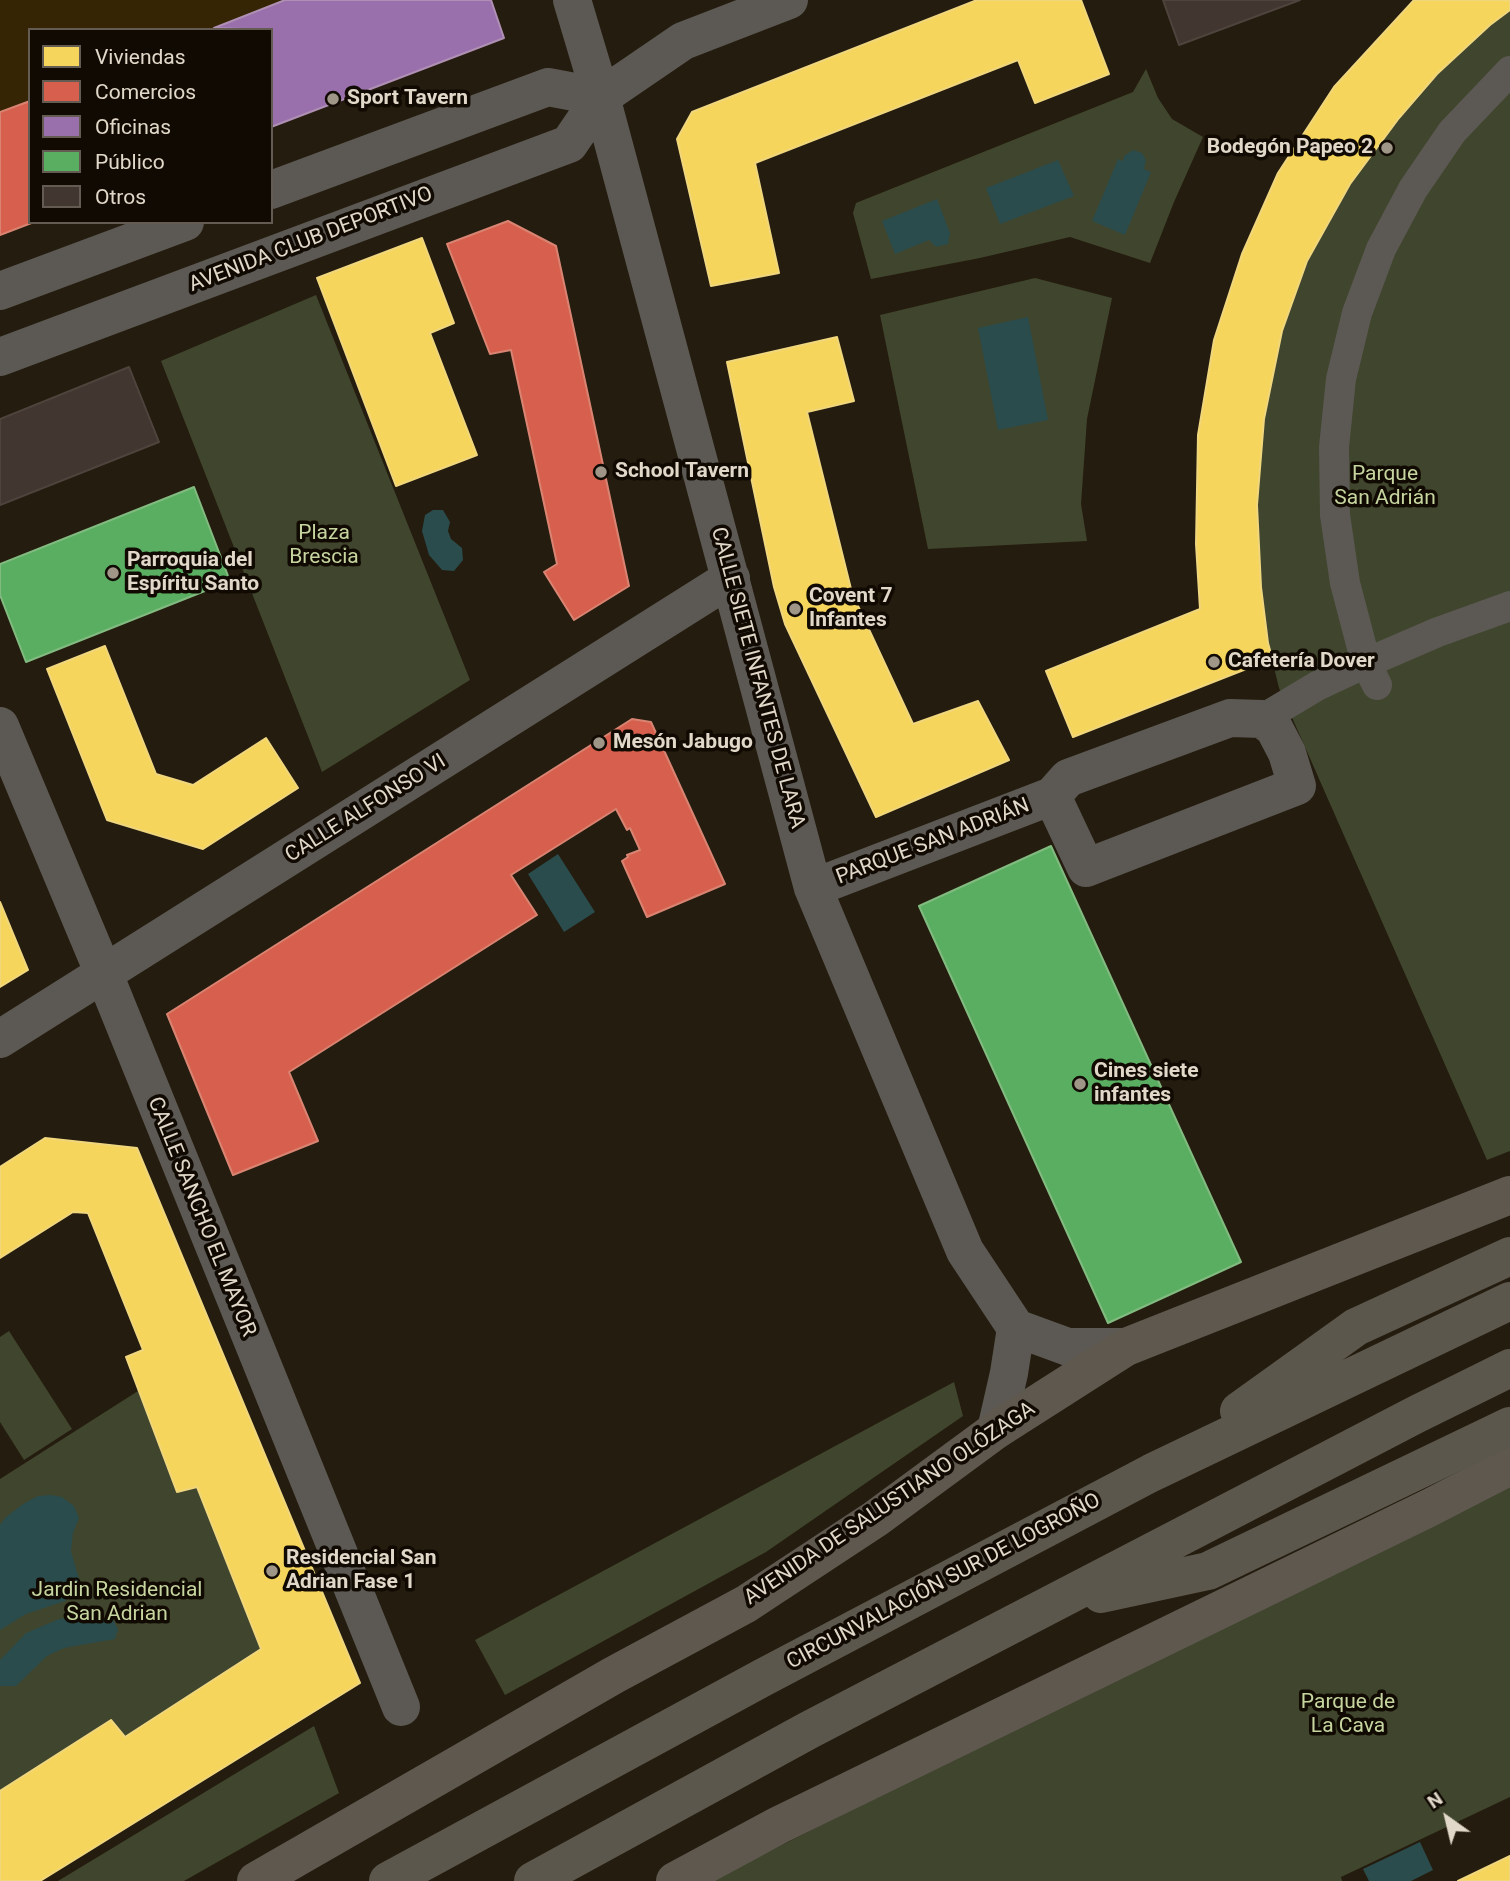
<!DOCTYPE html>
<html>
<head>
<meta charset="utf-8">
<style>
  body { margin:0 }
  #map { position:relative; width:1510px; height:1881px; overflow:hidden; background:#241c0e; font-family:Roboto,sans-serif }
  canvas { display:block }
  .legend { position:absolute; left:28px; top:28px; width:245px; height:196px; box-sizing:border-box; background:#100a02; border:2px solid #645c52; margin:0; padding:9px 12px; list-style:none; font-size:21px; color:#e1d8c9 }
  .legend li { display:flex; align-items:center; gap:14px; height:35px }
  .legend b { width:35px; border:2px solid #645c52 }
  .north { position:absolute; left:1412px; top:1783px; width:70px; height:70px; -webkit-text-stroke:5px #100a02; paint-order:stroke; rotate:326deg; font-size:19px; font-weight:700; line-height:28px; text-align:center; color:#e1d8c9 }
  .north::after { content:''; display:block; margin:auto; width:24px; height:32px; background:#e1d8c9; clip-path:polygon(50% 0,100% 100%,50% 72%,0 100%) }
</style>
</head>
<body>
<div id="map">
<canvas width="1510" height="1881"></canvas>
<ul class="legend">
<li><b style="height:19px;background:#f6d55c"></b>Viviendas</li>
<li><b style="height:19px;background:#d6604d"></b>Comercios</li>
<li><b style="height:19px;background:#9970ab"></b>Oficinas</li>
<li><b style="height:19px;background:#5aae61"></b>Público</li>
<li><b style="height:19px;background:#413730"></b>Otros</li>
</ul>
<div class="north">N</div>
</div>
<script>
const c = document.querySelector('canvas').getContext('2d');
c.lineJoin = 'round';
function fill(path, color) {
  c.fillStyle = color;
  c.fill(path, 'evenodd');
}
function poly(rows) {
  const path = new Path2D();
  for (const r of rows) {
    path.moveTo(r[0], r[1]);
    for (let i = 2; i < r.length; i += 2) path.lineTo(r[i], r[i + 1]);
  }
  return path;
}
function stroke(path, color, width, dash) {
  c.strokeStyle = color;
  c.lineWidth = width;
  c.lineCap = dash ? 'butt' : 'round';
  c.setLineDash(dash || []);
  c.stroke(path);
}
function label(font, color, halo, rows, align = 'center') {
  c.font = font + ' Roboto,sans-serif';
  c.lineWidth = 7;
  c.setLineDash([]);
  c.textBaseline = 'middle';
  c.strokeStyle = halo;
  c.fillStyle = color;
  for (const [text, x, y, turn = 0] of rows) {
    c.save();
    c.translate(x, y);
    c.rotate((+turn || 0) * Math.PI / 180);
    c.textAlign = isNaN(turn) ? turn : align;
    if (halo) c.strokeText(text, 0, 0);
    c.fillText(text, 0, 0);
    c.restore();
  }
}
fill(poly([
  [0,0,284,0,209,30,30,30,30,100,0,112]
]), '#352504');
fill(poly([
  [1510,10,1510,1151,1487,1160,1279,688,1268,643,1261,587,1257,505,1264,419,1282,331,1311,250,1350,184,1399,118,1437,74,1490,25],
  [1146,69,1158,98,1172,119,1203,137,1174,202,1150,263,1070,237,980,258,871,279,853,213,856,203,1133,92],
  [1035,278,1112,298,1087,419,1081,504,1087,541,928,549,880,315],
  [316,295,470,680,322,772,161,361],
  [9,1331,72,1429,24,1460,0,1422,0,1337],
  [954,1382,963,1416,766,1552,505,1695,475,1640],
  [138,1391,177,1492,197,1487,261,1649,125,1737,110,1721,0,1791,0,1479],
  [1510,1476,1510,1797,1341,1877,1342,1881,711,1881],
  [314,1726,339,1793,184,1881,58,1881]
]), '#40452d');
fill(poly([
  [1133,150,1142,153,1146,160,1144,169,1151,172,1125,235,1092,221,1118,159,1123,161,1124,156],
  [1058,160,1074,196,1000,224,986,188],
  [937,199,950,233,948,244,936,247,929,240,895,254,882,221],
  [1028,317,1048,420,998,430,978,328],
  [433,510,443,510,450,522,448,531,451,539,462,548,463,560,454,571,442,570,429,555,422,531,425,515],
  [558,854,595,912,564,932,528,874],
  [51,1495,62,1497,74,1506,79,1518,73,1533,71,1551,79,1579,74,1592,65,1601,26,1614,0,1630,0,1525,5,1518,23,1504,38,1496],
  [92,1615,113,1620,118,1629,115,1639,64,1648,47,1656,16,1686,0,1686,0,1660,26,1633,59,1619],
  [1420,1842,1433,1870,1411,1881,1369,1881,1363,1869]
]), '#2b4c4c');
const homes = poly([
  [977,0,1081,0,1109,74,1035,103,1018,60,755,163,779,273,711,286,677,139,692,112,977,0],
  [1414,0,1510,0,1510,10,1490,25,1437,74,1399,118,1350,184,1307,261,1282,331,1264,419,1257,505,1261,587,1268,643,1273,661,1259,664,1073,737,1046,671,1200,609,1196,544,1198,435,1214,340,1242,254,1278,173,1334,87,1414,0],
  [422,238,454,323,430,333,477,455,396,486,317,278,422,238],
  [837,337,854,401,807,412,852,593,913,724,978,701,1009,760,876,817,785,624,774,587,727,362,837,337],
  [105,646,156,774,193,785,266,738,298,788,203,849,107,820,47,669,105,646],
  [0,902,28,970,0,987,0,902],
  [45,1138,137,1148,360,1683,40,1881,0,1881,0,1791,111,1720,125,1737,261,1649,197,1487,177,1492,126,1357,143,1350,88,1213,73,1212,0,1258,0,1167,45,1138],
  [1510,1856,1510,1881,1458,1881,1510,1856]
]);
fill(homes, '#f6d55c');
stroke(homes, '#f0d67d', 2);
const shops = poly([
  [30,101,30,222,34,222,0,235,0,112,30,101],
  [508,221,556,246,629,586,574,620,544,572,557,564,511,350,490,354,447,244,508,221],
  [632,719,651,722,725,884,647,917,622,861,628,857,627,855,640,850,630,828,627,830,616,809,511,875,537,915,289,1072,318,1141,233,1175,167,1014,632,719]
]);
fill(shops, '#d6604d');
stroke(shops, '#d98472', 2);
const offices = poly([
  [285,0,491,0,504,38,271,127,271,30,214,28,285,0]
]);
fill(offices, '#9970ab');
stroke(offices, '#af8fb4', 2);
const public = poly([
  [194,487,230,581,26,662,0,595,0,564,194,487],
  [1051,846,1241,1262,1108,1323,919,906,1051,846]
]);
fill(public, '#5aae61');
stroke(public, '#82bb80', 2);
const building = poly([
  [1163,0,1300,0,1179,45,1163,0],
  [129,367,159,442,0,505,0,419,129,367]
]);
fill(building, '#413730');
stroke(building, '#4e443d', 2);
stroke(poly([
  [1377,685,1366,663,1345,583,1335,515,1334,447,1341,379,1357,313,1381,249,1413,189,1452,132,1510,71],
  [1262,719,1317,686,1366,663,1438,632,1510,606]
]), '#5c5954', 30);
stroke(poly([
  [572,0,601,97,813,888,965,1251,1016,1328,1068,1347,1126,1347],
  [271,190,548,87,601,97],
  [0,291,185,222],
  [0,357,569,144,601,97,683,41,789,0],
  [0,726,104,974,401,1707],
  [813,888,1052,796,1068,778,1230,718,1262,719,1274,728,1287,753,1297,786,1086,868,1052,796],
  [0,1039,731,578],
  [996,1430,1009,1373,1016,1328]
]), '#5c5954', 38);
stroke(poly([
  [256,1881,614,1675,746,1604,875,1519,996,1430,1126,1347,1510,1195],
  [675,1881,779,1825,1429,1508,1510,1466]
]), '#5e584f', 38);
stroke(poly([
  [1239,1411,1356,1327,1510,1256],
  [1101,1594,1208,1571,1510,1426],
  [388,1881,762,1678,1151,1473,1510,1301],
  [533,1881,809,1730,1417,1414,1510,1368]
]), '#5c574c', 38);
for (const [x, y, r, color] of [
  [333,99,7,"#9f9688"],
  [1387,148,7,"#9f9688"],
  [601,472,7,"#9f9688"],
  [113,573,7,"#9f9688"],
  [795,609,7,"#9f9688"],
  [1214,662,7,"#9f9688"],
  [599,743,7,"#9f9688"],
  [1080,1084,7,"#9f9688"],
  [272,1571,7,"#9f9688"]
]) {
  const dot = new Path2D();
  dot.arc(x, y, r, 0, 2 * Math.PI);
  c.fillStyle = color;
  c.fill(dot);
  stroke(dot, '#100a02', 2.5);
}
label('bold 21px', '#e1d8c9', '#100a02', [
  ["Sport Tavern",347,99],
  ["Bodegón Papeo 2",1373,148,"right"],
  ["School Tavern",615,472],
  ["Parroquia del",127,561],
  ["Espíritu Santo",127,585],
  ["Covent 7",809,597],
  ["Infantes",809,621],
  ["Cafetería Dover",1228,662],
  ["Mesón Jabugo",613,743],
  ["Cines siete",1094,1072],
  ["infantes",1094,1096],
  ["Residencial San",286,1559],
  ["Adrian Fase 1",286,1583]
], 'left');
label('21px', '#e1d8c9', '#100a02', [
  ["AVENIDA CLUB DEPORTIVO",311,240,-21],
  ["CALLE SIETE INFANTES DE LARA",757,678,75],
  ["CALLE ALFONSO VI",366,809,-32],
  ["PARQUE SAN ADRIÁN",933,842,-21],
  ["CALLE SANCHO EL MAYOR",201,1217,68],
  ["AVENIDA DE SALUSTIANO OLÓZAGA",890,1504,-34],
  ["CIRCUNVALACIÓN SUR DE LOGROÑO",944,1582,-28]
]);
label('21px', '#c6d59f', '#100a02', [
  ["Parque",1385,475],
  ["San Adrián",1385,499],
  ["Plaza",324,534],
  ["Brescia",324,558],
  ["Jardin Residencial",117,1591],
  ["San Adrian",117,1615],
  ["Parque de",1348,1703],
  ["La Cava",1348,1727]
]);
</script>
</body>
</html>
